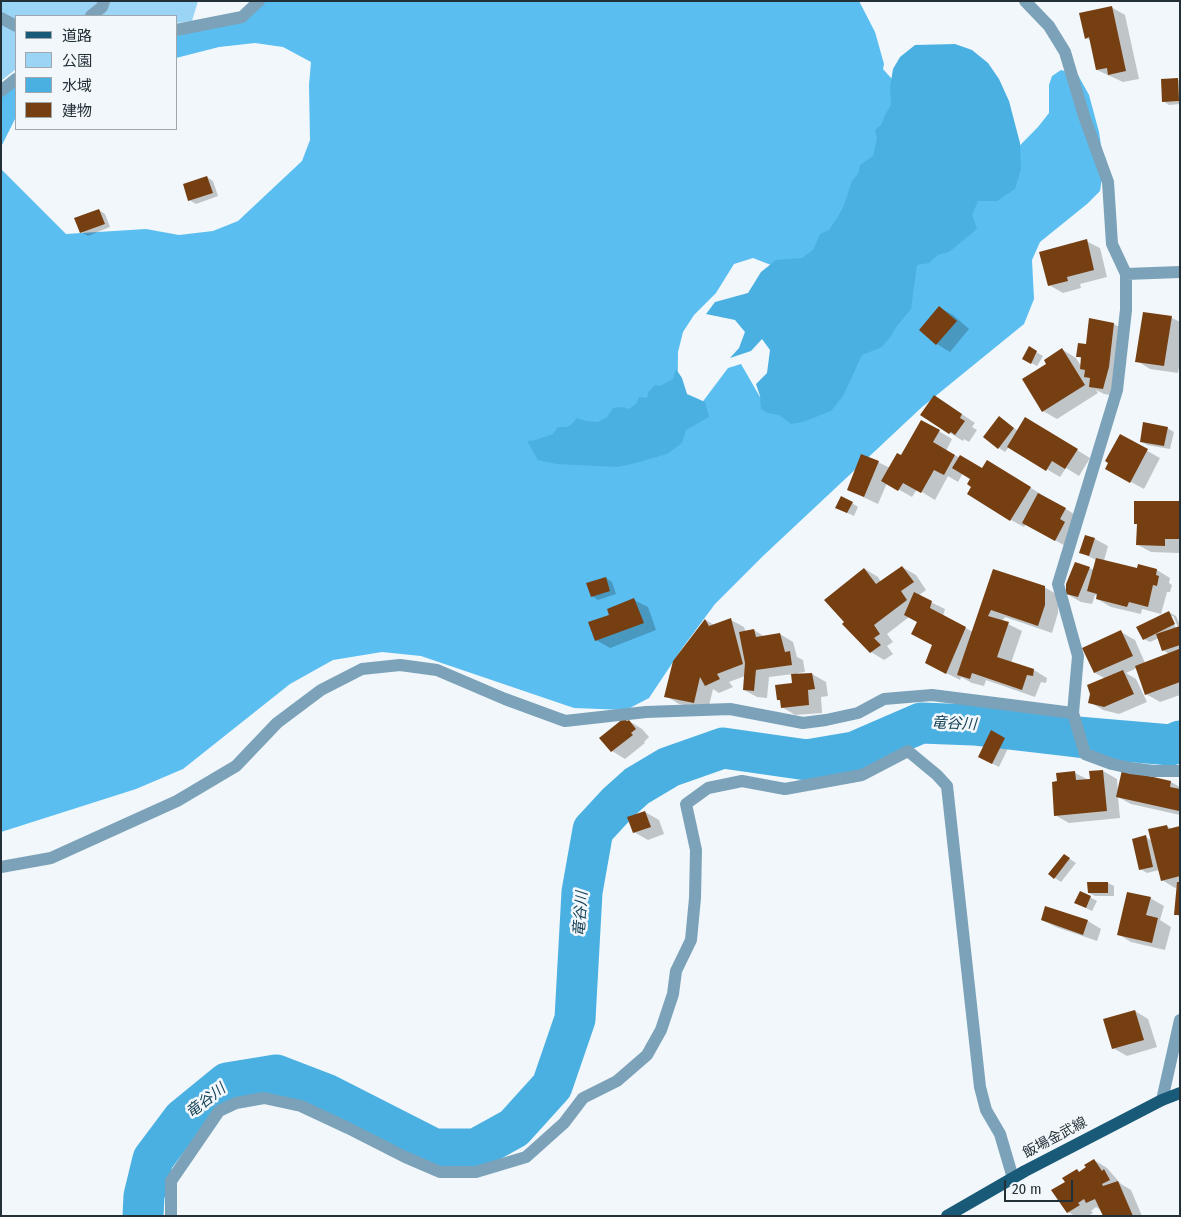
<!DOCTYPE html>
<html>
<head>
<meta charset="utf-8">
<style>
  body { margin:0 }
  #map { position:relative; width:1181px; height:1217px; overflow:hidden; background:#f1f7fb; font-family:"Fira Sans Condensed","Noto Sans JP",sans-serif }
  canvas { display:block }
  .frame { position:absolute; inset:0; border:2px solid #243037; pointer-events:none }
  .legend { position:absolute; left:15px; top:15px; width:162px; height:115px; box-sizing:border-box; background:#f1f7fb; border:1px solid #9fa7ad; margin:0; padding:6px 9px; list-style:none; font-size:15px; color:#243037 }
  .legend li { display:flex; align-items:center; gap:10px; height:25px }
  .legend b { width:25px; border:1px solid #9fa7ad }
  .scale { position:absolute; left:1004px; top:1180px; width:69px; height:22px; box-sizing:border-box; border:2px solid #243037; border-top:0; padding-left:6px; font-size:15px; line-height:18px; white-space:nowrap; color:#243037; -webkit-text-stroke:4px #f1f7fb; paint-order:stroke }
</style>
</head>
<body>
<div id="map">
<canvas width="1181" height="1217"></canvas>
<div class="frame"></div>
<ul class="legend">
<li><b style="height:6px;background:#195a78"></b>道路</li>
<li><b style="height:14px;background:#9bd5f6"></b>公園</li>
<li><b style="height:14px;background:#4ab0e2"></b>水域</li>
<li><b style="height:14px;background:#763f12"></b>建物</li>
</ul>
<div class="scale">20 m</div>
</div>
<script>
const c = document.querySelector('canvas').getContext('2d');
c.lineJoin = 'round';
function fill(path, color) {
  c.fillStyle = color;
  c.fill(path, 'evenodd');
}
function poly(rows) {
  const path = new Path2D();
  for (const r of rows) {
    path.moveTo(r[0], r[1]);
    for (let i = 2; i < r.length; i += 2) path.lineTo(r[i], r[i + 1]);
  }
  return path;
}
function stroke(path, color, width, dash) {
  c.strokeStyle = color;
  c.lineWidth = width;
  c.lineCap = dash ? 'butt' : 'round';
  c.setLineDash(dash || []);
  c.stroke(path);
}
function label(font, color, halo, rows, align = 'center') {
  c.font = font + ' "Fira Sans Condensed","Noto Sans JP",sans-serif';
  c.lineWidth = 5;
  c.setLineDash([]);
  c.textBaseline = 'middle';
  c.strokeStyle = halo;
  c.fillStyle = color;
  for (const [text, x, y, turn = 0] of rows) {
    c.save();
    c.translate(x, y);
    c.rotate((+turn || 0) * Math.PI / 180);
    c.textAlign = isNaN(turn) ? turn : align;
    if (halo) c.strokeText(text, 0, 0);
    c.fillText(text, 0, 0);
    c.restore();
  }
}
fill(poly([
  [1,1,198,1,192,21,176,23,176,16,16,16,16,69,1,81]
]), '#9bd5f6');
fill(poly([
  [261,1,859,1,875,32,884,64,883,69,899,87,887,148,840,236,794,274,753,258,734,264,716,293,694,315,683,332,678,352,677,436,728,368,741,364,764,404,907,255,971,195,1038,127,1049,113,1049,85,1052,76,1061,70,1078,75,1089,95,1099,132,1104,165,1100,191,1087,204,1040,242,1032,260,1034,299,1024,324,922,407,763,556,715,604,683,647,649,698,626,710,574,708,421,656,382,652,333,660,290,684,183,769,136,789,1,832,1,169,66,234,146,229,179,235,213,231,238,221,302,161,310,140,309,85,311,62,283,47,255,43,219,47,176,58,176,36,246,19],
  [16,85,16,117,1,147,1,97]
]), '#5abef1');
fill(poly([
  [955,44,972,50,988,63,999,79,1009,101,1020,143,1021,169,1015,189,997,201,978,201,972,215,977,229,949,252,938,255,929,263,917,265,911,309,897,326,891,336,882,347,862,355,843,396,831,411,803,422,791,424,779,415,768,413,761,409,760,396,756,384,767,373,770,350,762,339,751,351,730,358,739,348,745,332,735,320,706,314,715,302,748,293,761,272,776,260,802,258,813,250,820,234,829,230,839,215,844,205,852,181,858,174,860,165,873,156,877,138,875,130,881,125,886,113,891,105,890,87,893,69,900,57,915,45],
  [676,369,682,378,687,394,705,402,709,417,686,430,682,443,667,454,632,464,617,467,556,464,538,460,527,441,536,440,553,434,558,427,566,427,571,425,577,418,586,421,598,422,607,417,613,408,622,407,629,409,636,404,639,397,647,398,649,391,655,385,660,386,673,379]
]), '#4ab0e2');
fill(poly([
  [1111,7,1125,15,1139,79,1123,82,1097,70,1090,40,1086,38],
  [1178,80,1180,81,1180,104,1169,105,1163,101],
  [207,177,213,181,218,196,196,204,189,200],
  [99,210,105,214,110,227,88,236,81,232],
  [1086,241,1100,248,1107,277,1080,284,1081,288,1063,293,1049,285],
  [940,308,953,315,969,329,950,352,937,344],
  [1172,318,1180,322,1180,361,1178,373,1150,369,1137,361],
  [1114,324,1127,332,1116,396,1104,394,1096,390,1098,393,1057,419,1043,411,1048,365,1063,350,1076,358,1081,366,1082,359,1077,356,1087,346],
  [1029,348,1043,356,1037,366,1024,359],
  [947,404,975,423,972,427,977,430,969,442,964,439,963,441,950,433],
  [1000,418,1018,431,1038,426,1090,458,1079,476,1066,468,1060,477,1009,447,1005,452,999,448],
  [922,421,952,439,946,451,983,469,1001,470,1079,517,1069,548,1026,524,1024,527,1011,520,973,486,972,479,963,473,958,482,948,476,935,500,917,489,912,497,887,483,878,504,848,490,878,462,890,468,901,457],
  [1167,428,1174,432,1170,449,1147,445,1141,441],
  [1120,436,1160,458,1144,489,1120,476],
  [852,503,858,507,854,516,843,511],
  [1180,503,1179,553,1151,552,1138,545,1138,525,1135,523],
  [1086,536,1095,539,1108,546,1104,561,1138,570,1139,566,1157,570,1170,578,1169,583,1172,585,1170,592,1167,592,1161,614,1142,609,1141,614,1111,607,1097,599,1098,596,1095,595,1092,604,1081,602,1067,594,1076,563,1094,570,1096,560,1080,552],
  [902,567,916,575,926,590,918,596,945,609,943,616,973,632,994,570,1044,587,1058,595,1058,613,1052,633,1005,617,1002,621,1022,631,1011,663,1034,670,1047,678,1046,683,1041,682,1035,697,986,680,984,686,972,683,961,677,960,680,940,670,934,645,918,622,909,617,887,634,893,642,887,646,893,654,884,660,871,652,865,569,878,577,881,582],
  [606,578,612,582,616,594,598,600,592,596],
  [634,600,648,607,656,630,610,648,596,640,610,615],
  [1169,612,1176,616,1180,625,1180,695,1160,702,1146,694,1137,668,1126,673,1136,679,1147,702,1119,714,1103,710,1090,702,1106,679,1095,673,1084,648,1121,632,1135,640,1145,663,1169,654,1163,650,1159,638,1150,642,1144,639],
  [1170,616,1173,616,1179,629,1177,630],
  [706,620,714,625,731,620,744,627,746,632,754,630,765,637,780,634,793,642,797,657,803,660,805,672,798,673,798,675,812,674,826,682,828,696,821,697,822,713,795,715,782,707,781,701,778,700,793,685,793,674,769,677,767,698,757,697,744,690,745,676,729,682,733,687,719,693,713,689,708,710,679,704,666,696],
  [629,721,642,729,649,737,644,742,645,743,625,759,612,751],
  [991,732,1011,742,999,767,985,760],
  [1103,771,1117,779,1118,792,1171,782,1180,787,1180,815,1131,804,1118,797,1120,818,1069,823,1055,815,1075,773,1089,780],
  [645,812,659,820,664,834,648,840,634,832],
  [1167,826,1171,829,1180,827,1180,917,1176,914,1178,887,1175,888,1162,880,1159,870,1147,873,1140,869,1146,837,1152,841],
  [1064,855,1076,863,1061,882,1049,874],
  [1108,883,1114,886,1114,896,1095,896,1089,893],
  [1081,892,1097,901,1092,911,1082,906],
  [1150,898,1164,906,1160,920,1171,927,1165,950,1131,942,1118,934],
  [1046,907,1088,921,1101,929,1097,941,1056,927,1042,920],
  [1135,1011,1148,1019,1157,1047,1127,1056,1113,1048],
  [1094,1160,1107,1168,1121,1184,1131,1190,1142,1216,1105,1216,1101,1210,1096,1207,1091,1211,1093,1213,1088,1216,1075,1216,1068,1212,1067,1182,1077,1170,1080,1172]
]), '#0003');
stroke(poly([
  [143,1216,144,1196,153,1159,183,1119,227,1083,276,1075,328,1095,434,1149,476,1149,514,1128,552,1086,575,1019,582,892,593,830,618,803,637,786,669,767,723,748,807,760,854,752,921,723,974,725,1077,737,1171,745,1180,741]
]), '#4ab0e2', 41);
fill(poly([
  [1112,6,1126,71,1108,75,1107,68,1096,70,1089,37,1085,39,1079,13],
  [1178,78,1179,101,1162,102,1161,79],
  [207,176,213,193,188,201,183,184],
  [99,209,105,224,80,233,74,218],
  [1087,239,1094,270,1067,277,1068,281,1048,286,1039,252],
  [939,306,957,321,936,345,919,330],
  [1143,312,1172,316,1164,366,1135,362],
  [1089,318,1114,323,1109,367,1103,389,1089,387,1090,378,1084,377,1085,370,1080,369,1081,357,1076,357,1078,343,1086,344],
  [1029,346,1037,351,1031,364,1022,359],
  [1062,348,1085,385,1042,412,1022,379,1046,364,1044,360],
  [934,395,962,414,960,418,965,421,955,435,951,432,949,434,920,415],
  [999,416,1014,428,998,449,983,437],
  [1025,417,1078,449,1065,469,1052,461,1046,471,1007,447],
  [921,420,940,430,933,442,955,455,944,475,934,470,921,493,903,483,898,491,881,481,897,453,901,455],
  [1143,422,1168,427,1164,446,1140,442],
  [1120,434,1148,449,1130,483,1105,469,1108,463,1105,461],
  [861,454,879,461,864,497,847,490],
  [960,455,982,468,987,460,1031,487,1010,521,967,494,971,487,967,484,970,479,952,468],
  [1038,493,1066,508,1060,519,1065,522,1055,541,1022,523],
  [841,496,853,502,847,513,835,508],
  [1134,501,1180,501,1180,539,1165,539,1165,546,1136,545,1137,524,1134,524],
  [1085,535,1095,538,1089,556,1079,553],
  [1096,558,1137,568,1138,564,1157,569,1156,575,1159,576,1157,586,1153,585,1148,607,1129,602,1127,607,1096,599,1097,594,1087,591],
  [1075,562,1090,567,1078,597,1066,594,1066,584],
  [902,566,914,582,901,591,907,600,874,625,880,634,874,638,881,645,870,653,842,624,844,622,824,600,864,568,876,584],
  [993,569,1045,586,1045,605,1038,626,991,610,988,616,1009,622,997,657,1034,669,1033,676,1027,675,1022,690,972,673,970,679,957,675],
  [606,577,610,591,591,597,586,583],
  [914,592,932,601,930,608,966,627,946,674,925,663,932,645,911,634,917,622,904,615],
  [634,598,644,623,595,641,588,622,609,615,607,609],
  [1169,611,1175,624,1143,640,1136,627],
  [731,618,743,664,717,674,720,679,705,686,700,677,694,703,664,697,673,661,705,619,709,626],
  [1180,626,1180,645,1162,651,1156,634],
  [754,629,756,637,780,633,785,652,790,651,792,665,756,670,754,691,743,690,745,663,739,632],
  [1121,630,1133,656,1094,673,1082,648],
  [1179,649,1180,682,1145,695,1135,666],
  [1123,670,1134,694,1104,707,1088,703,1090,694,1087,685],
  [812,673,815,689,808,690,809,705,781,708,780,700,777,700,775,685,792,683,791,674],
  [624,718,627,721,629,720,636,729,631,733,633,735,611,752,599,738],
  [991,730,1005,738,992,764,978,757],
  [1103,770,1107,811,1054,816,1052,782,1057,781,1056,773,1075,771,1076,780,1090,779,1089,771],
  [1122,770,1171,781,1170,787,1180,789,1179,811,1116,797],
  [645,811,651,827,633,833,627,817],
  [1167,825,1168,829,1180,826,1180,876,1161,881,1148,829],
  [1146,835,1153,867,1139,870,1132,839],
  [1064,854,1070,858,1054,879,1048,874],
  [1087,882,1108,882,1108,893,1088,893],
  [1177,882,1180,882,1180,915,1174,915],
  [1080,891,1091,896,1086,908,1074,903],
  [1127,892,1151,897,1146,915,1158,918,1152,943,1117,935],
  [1045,906,1088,920,1083,935,1041,920],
  [1135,1010,1144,1040,1112,1049,1103,1019],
  [1094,1159,1102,1171,1104,1169,1110,1180,1102,1184,1103,1186,1118,1181,1133,1216,1103,1216,1095,1199,1086,1203,1084,1199,1078,1203,1080,1205,1067,1213,1051,1190,1065,1182,1062,1178,1077,1169,1079,1172,1086,1167,1084,1165]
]), '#763f12');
stroke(poly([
  [1025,1,1049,26,1065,52,1084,116,1108,182,1112,244,1126,274,1126,310,1117,390,1058,584,1078,656,1073,713,1085,754,1112,764,1130,768,1154,771,1180,771],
  [91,16,102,7,104,1],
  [1,18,16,26],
  [176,30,242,17,259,1],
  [1,91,16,79],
  [1126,274,1180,272],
  [1,867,51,858,177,801,236,766,277,723,321,690,362,669,400,665,437,670,505,699,565,721,646,712,730,709,803,723,826,720,858,713,884,699,932,695,1073,713],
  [1162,1100,1180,1020],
  [171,1216,171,1181,219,1111,236,1103,264,1098,301,1106,348,1128,405,1157,440,1172,476,1172,526,1157,564,1123,583,1098,617,1081,647,1055,661,1030,673,994,676,971,691,940,695,898,696,850,686,804,708,788,742,781,785,789,862,775,908,751,937,775,947,786,980,1087,986,1110,1000,1134,1013,1178]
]), '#7ba2b8', 12);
stroke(poly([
  [947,1216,1025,1171,1162,1100,1180,1093]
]), '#195a78', 12);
label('14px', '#243037', '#f1f7fb', [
  ["飯場金武線",1055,1138,-28]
]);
label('italic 15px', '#154055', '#f1f7fb', [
  ["竜谷川",954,724,3],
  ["竜谷川",581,914,-86],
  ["竜谷川",206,1101,-38]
]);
</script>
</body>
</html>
